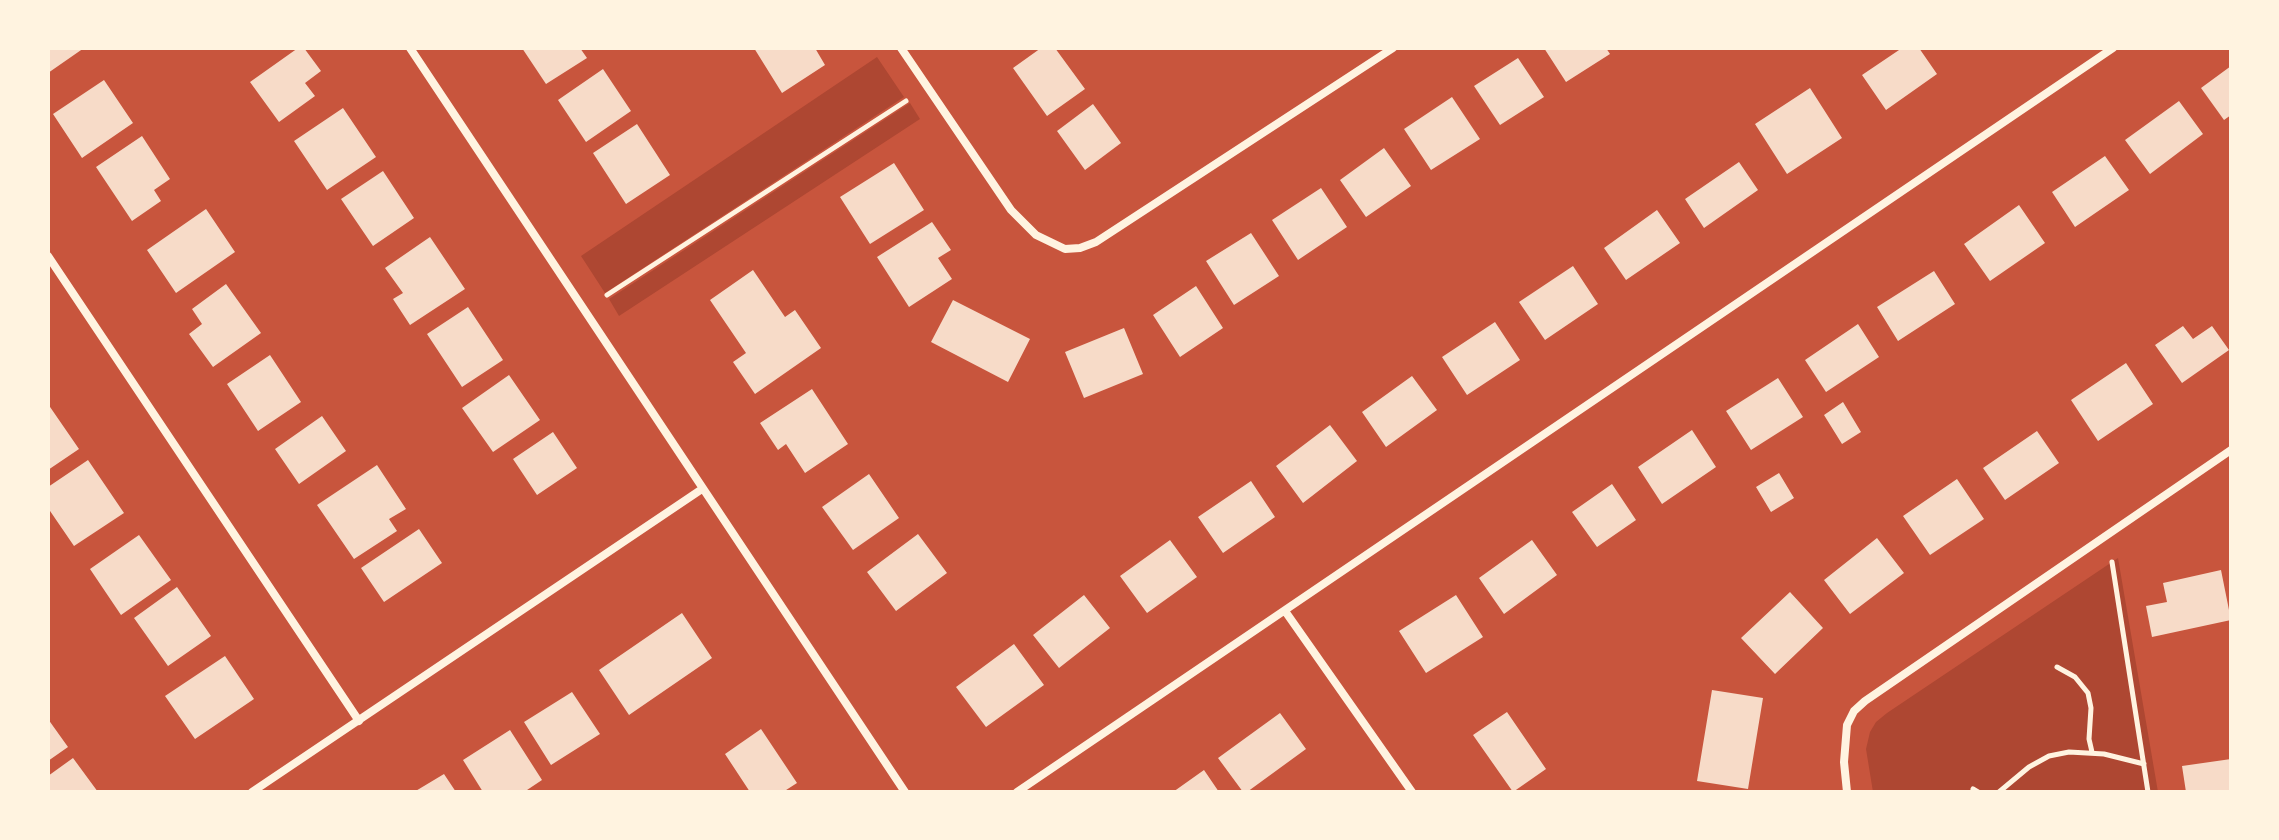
<!DOCTYPE html>
<html>
<head>
<meta charset="utf-8">
<style>
  body { margin:0 }
  #map { position:relative; width:2279px; height:840px; overflow:hidden; background:#c8553d; font-family:Ubuntu,sans-serif }
  canvas { display:block }
  .frame { position:absolute; inset:0; border:50px solid #fff3e0; pointer-events:none }
</style>
</head>
<body>
<div id="map">
<canvas width="2279" height="840"></canvas>
<div class="frame"></div>
</div>
<script>
const c = document.querySelector('canvas').getContext('2d');
c.lineJoin = 'round';
function fill(path, color) {
  c.fillStyle = color;
  c.fill(path, 'evenodd');
}
function poly(rows) {
  const path = new Path2D();
  for (const r of rows) {
    path.moveTo(r[0], r[1]);
    for (let i = 2; i < r.length; i += 2) path.lineTo(r[i], r[i + 1]);
  }
  return path;
}
function stroke(path, color, width, dash) {
  c.strokeStyle = color;
  c.lineWidth = width;
  c.lineCap = dash ? 'butt' : 'round';
  c.setLineDash(dash || []);
  c.stroke(path);
}
fill(poly([
  [877,57,904,97,605,293,581,256],
  [910,103,920,119,619,316,609,299],
  [2118,558,2158,792,1873,792,1866,749,1870,732,1876,722,1887,713]
]), '#ae4732');
fill(poly([
  [48,48,84,48,48,73],
  [298,48,304,48,321,71,305,83,315,96,279,122,250,82],
  [522,48,580,48,587,58,546,84],
  [754,48,815,48,825,65,782,93],
  [1041,48,1055,48,1085,89,1047,116,1013,68],
  [1544,48,1606,48,1610,54,1566,82],
  [1902,48,1919,48,1937,74,1886,110,1862,75],
  [1518,58,1544,97,1500,125,1474,86],
  [2231,66,2231,115,2224,120,2201,88],
  [603,69,631,111,586,142,558,100],
  [104,80,133,123,82,158,53,114],
  [1810,88,1842,138,1787,174,1755,124],
  [1452,97,1480,139,1431,170,1404,129],
  [2179,101,2203,134,2150,174,2125,140],
  [1093,104,1121,143,1085,170,1057,131],
  [343,108,376,157,327,190,294,141],
  [637,124,670,175,626,204,593,153],
  [142,136,170,179,154,190,161,201,132,221,96,167],
  [1384,148,1411,186,1366,217,1340,180],
  [2105,156,2129,190,2075,227,2052,192],
  [1739,162,1758,190,1704,228,1685,199],
  [894,163,924,210,870,244,840,197],
  [383,171,414,218,373,246,341,199],
  [1321,188,1347,227,1298,260,1272,220],
  [2019,205,2045,243,1990,281,1964,244],
  [206,209,235,252,176,293,147,250],
  [1657,210,1680,243,1626,280,1604,248],
  [932,222,951,250,938,258,952,279,909,307,877,257],
  [1251,233,1279,276,1234,305,1206,261],
  [430,237,465,289,410,325,393,299,403,293,385,268],
  [1573,266,1598,304,1545,340,1519,302],
  [753,270,785,317,795,310,821,348,755,394,733,362,746,353,710,300],
  [1934,271,1955,304,1898,341,1877,307],
  [226,284,261,333,213,367,189,334,202,324,192,309],
  [1196,286,1223,328,1180,357,1153,315],
  [953,300,1030,339,1008,382,931,342],
  [468,307,503,360,462,387,427,334],
  [1495,322,1520,360,1467,395,1442,357],
  [1858,324,1879,357,1826,392,1805,360],
  [2183,326,2193,339,2212,326,2229,350,2182,383,2155,345],
  [1124,328,1143,374,1084,398,1065,352],
  [270,355,301,402,258,431,227,384],
  [2126,363,2153,404,2098,441,2071,400],
  [509,375,540,420,493,452,462,408],
  [1412,376,1437,410,1386,447,1362,412],
  [1778,378,1803,417,1751,450,1726,411],
  [812,389,848,444,805,473,786,444,778,450,760,423],
  [1843,402,1861,432,1842,444,1824,415],
  [48,404,79,449,48,470],
  [322,416,346,451,299,484,275,449],
  [1330,425,1357,461,1303,503,1276,466],
  [1692,430,1716,467,1662,504,1638,467],
  [2037,431,2059,463,2005,500,1983,468],
  [553,432,577,468,537,495,513,459],
  [88,460,124,513,74,546,48,508,48,487],
  [377,465,406,509,389,519,397,531,354,559,317,505],
  [1779,473,1794,498,1771,512,1756,487],
  [869,474,899,518,853,550,822,507],
  [1957,479,1984,519,1930,555,1903,516],
  [1251,481,1275,517,1223,553,1198,517],
  [1612,484,1636,520,1597,547,1572,512],
  [419,529,442,563,384,602,361,568],
  [918,534,947,573,896,611,867,572],
  [139,535,171,580,121,615,90,569],
  [1877,538,1904,573,1850,614,1824,580],
  [1170,540,1197,577,1147,613,1120,576],
  [1532,540,1557,575,1504,614,1479,578],
  [2221,570,2231,620,2152,637,2146,606,2167,602,2163,583],
  [177,587,211,636,168,666,134,618],
  [1790,592,1823,628,1775,674,1741,638],
  [1084,595,1110,628,1059,668,1033,635],
  [1456,595,1483,637,1426,673,1399,631],
  [682,613,712,658,629,715,599,670],
  [1014,644,1044,685,986,727,956,687],
  [225,656,254,699,195,739,165,696],
  [1712,690,1763,698,1748,789,1697,781],
  [572,692,600,734,551,765,524,722],
  [1507,712,1546,769,1513,792,1473,735],
  [1280,713,1306,749,1247,792,1243,792,1218,758],
  [48,719,68,747,48,761],
  [761,729,797,783,783,792,750,792,725,754],
  [510,730,542,780,524,792,483,792,463,760],
  [73,758,98,792,48,792,48,776],
  [2231,759,2231,792,2186,792,2182,766],
  [1204,770,1219,792,1173,792],
  [444,774,456,792,414,792]
]), '#f7dbc8');
stroke(poly([
  [607,295,906,101],
  [2112,562,2148,792],
  [2057,667,2075,677,2088,693,2091,708,2089,739,2092,752],
  [1973,789,1978,792],
  [1999,792,2029,767,2049,756,2069,752,2104,754,2144,764]
]), '#fff3e0', 5);
stroke(poly([
  [410,48,905,792],
  [901,48,1011,210,1036,235,1065,249,1080,248,1096,242,1393,48],
  [48,256,359,721],
  [1285,611,1412,792],
  [252,792,702,489],
  [1017,792,2113,48],
  [1847,792,1844,762,1847,725,1854,711,1865,701,2231,450]
]), '#fff3e0', 8);
</script>
</body>
</html>
